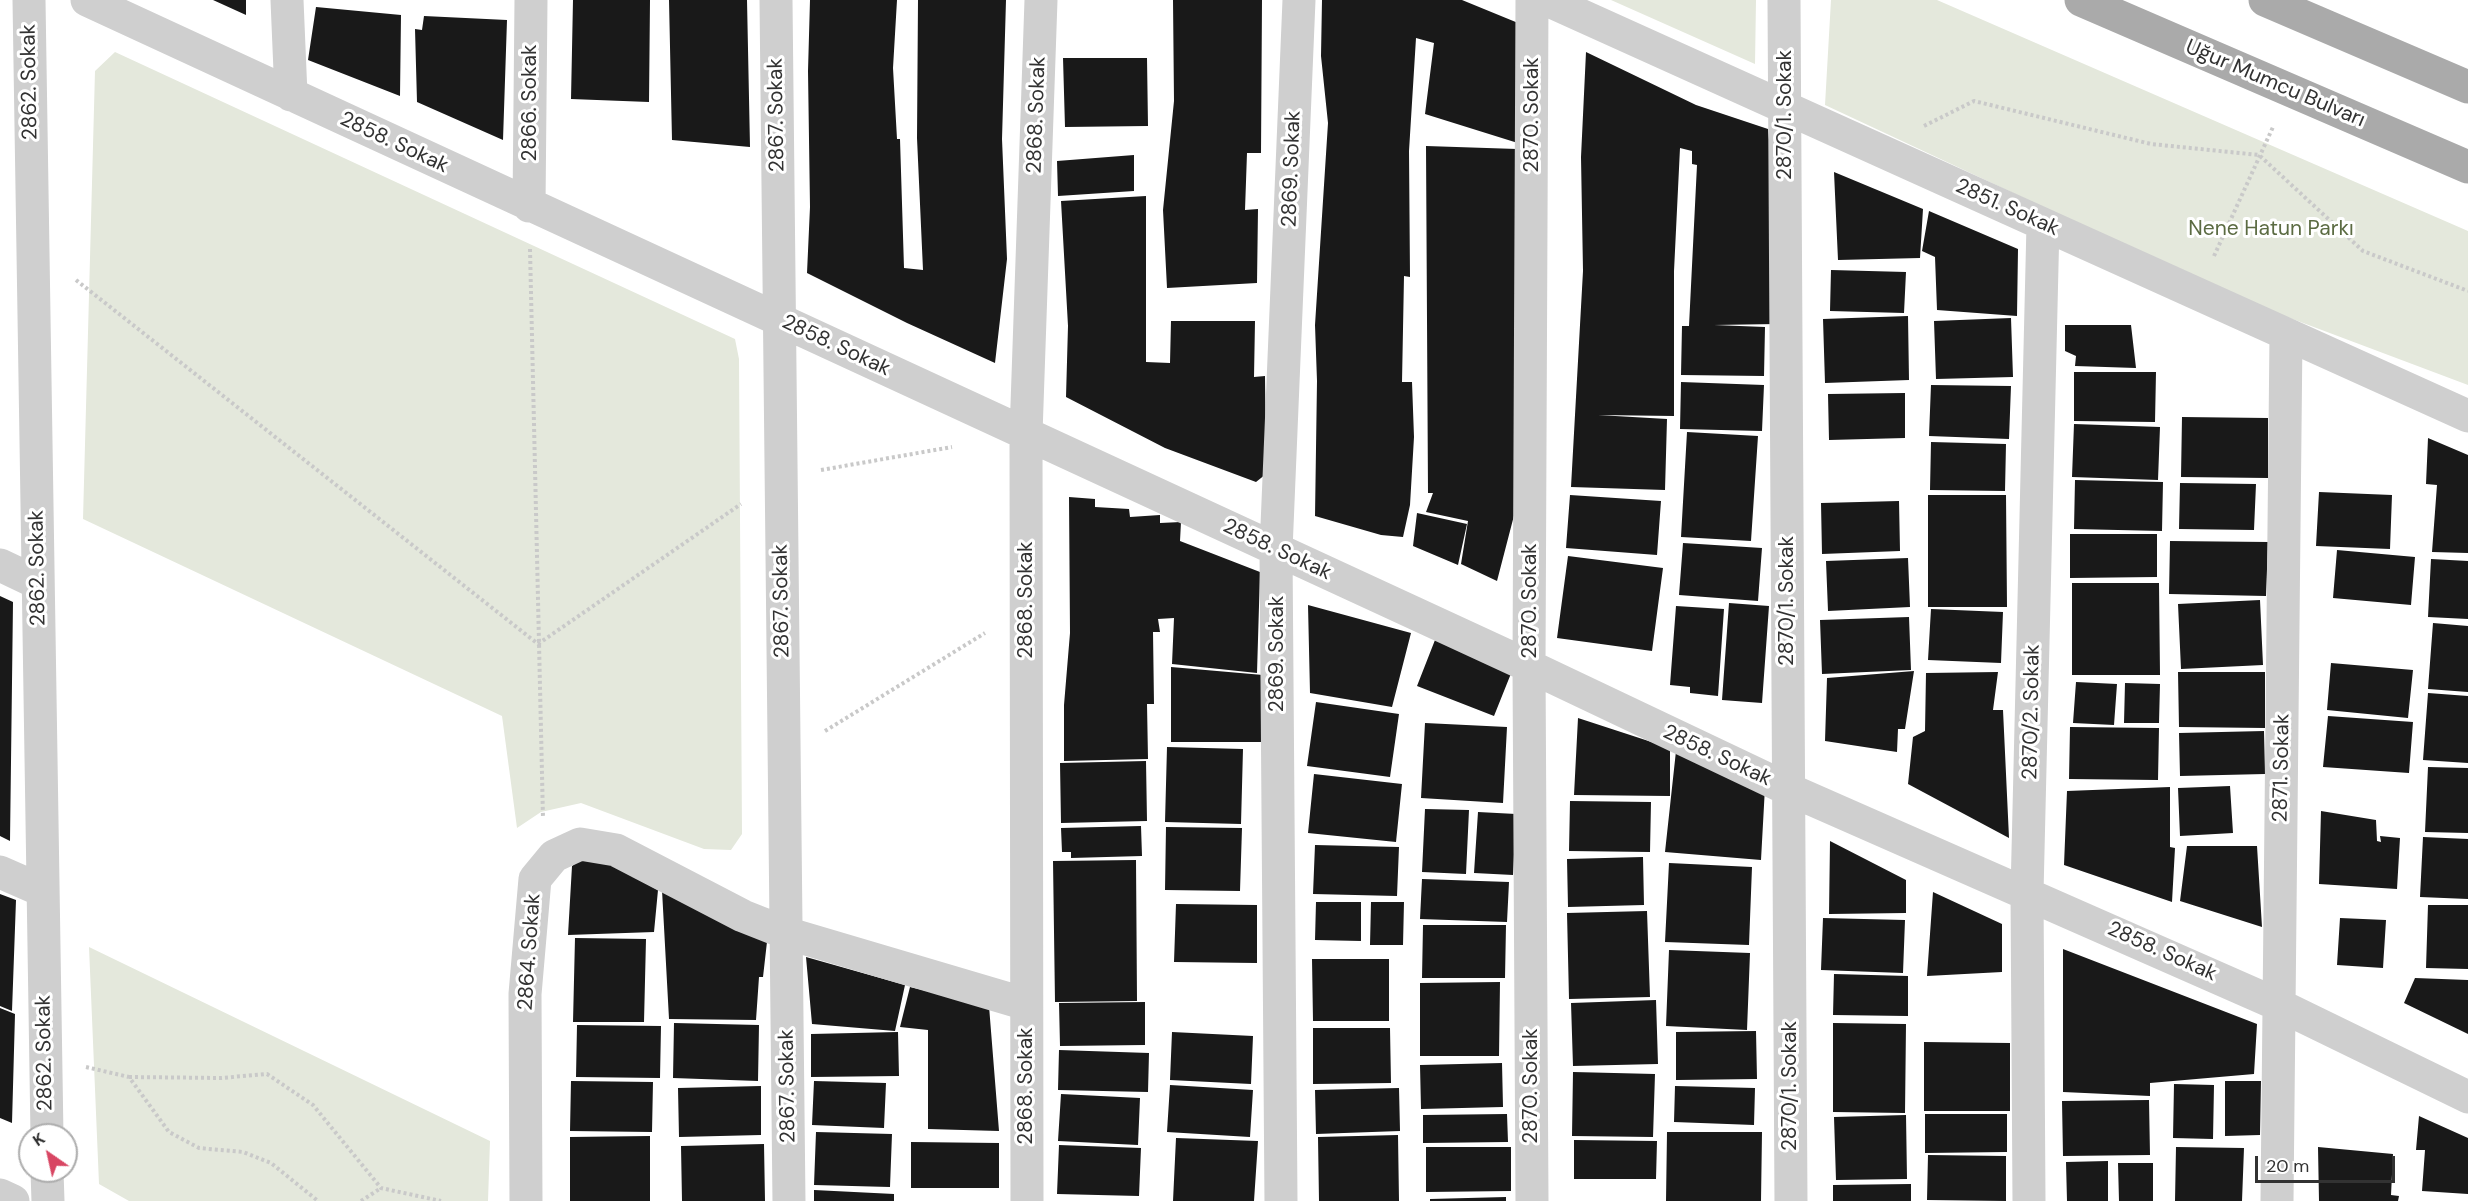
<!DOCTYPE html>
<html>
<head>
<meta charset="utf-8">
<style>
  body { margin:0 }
  #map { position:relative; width:2468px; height:1201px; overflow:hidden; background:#fff; font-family:"DM Sans",sans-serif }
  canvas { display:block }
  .north { position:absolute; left:18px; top:1123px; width:60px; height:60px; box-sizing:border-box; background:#fff; border:2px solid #adadad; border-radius:50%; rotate:326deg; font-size:16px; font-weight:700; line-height:24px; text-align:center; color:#323232 }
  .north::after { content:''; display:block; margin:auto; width:21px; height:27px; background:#d84663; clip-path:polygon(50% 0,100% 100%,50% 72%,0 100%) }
  .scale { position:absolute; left:2255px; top:1156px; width:140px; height:27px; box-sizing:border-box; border:3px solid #323232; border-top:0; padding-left:8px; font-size:18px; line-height:21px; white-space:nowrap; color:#323232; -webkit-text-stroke:4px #fff; paint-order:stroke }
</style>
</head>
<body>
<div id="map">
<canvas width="2468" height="1201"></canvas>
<div class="north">K</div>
<div class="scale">20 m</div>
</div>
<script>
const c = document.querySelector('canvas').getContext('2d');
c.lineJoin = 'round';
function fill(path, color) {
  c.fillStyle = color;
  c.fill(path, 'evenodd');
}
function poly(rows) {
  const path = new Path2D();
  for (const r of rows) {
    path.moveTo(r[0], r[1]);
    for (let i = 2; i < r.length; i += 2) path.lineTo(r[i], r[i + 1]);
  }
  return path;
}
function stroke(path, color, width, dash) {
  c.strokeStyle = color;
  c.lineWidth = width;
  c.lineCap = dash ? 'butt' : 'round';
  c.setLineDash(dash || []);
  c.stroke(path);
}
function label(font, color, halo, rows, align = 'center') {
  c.font = font + ' "DM Sans",sans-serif';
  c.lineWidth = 6;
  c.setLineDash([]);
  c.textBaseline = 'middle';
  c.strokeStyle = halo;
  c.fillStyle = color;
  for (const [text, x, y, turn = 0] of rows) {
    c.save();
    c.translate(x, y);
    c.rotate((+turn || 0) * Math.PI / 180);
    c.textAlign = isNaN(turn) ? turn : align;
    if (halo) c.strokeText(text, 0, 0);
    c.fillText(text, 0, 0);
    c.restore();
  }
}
fill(poly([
  [1611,0,1756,0,1755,64],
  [1831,0,1937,0,2468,231,2468,385,2242,300,1825,105],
  [115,52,735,339,739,359,742,834,731,850,704,849,581,803,541,812,517,828,502,716,83,519,95,71],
  [89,947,490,1141,488,1201,129,1201,99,1184]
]), '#e4e8dc');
fill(poly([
  [213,0,246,0,246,15],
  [573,0,650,0,649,102,571,99],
  [669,0,747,0,750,147,672,140],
  [810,0,897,0,893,68,897,139,900,139,904,268,923,270,917,138,918,0,1006,0,1002,139,1007,259,995,363,907,323,807,273,810,207,808,71],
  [1173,0,1262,0,1261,153,1247,153,1245,210,1258,209,1257,283,1167,288,1163,210,1174,101],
  [1322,0,1462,0,1523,25,1521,144,1425,114,1434,43,1416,38,1409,151,1410,277,1404,276,1402,382,1412,382,1414,437,1410,505,1403,537,1381,535,1315,516,1317,381,1315,325,1328,123,1321,56],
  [316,7,401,15,400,96,308,60],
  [424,16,507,20,503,140,417,102,415,29,422,30],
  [1586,52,1696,105,1768,129,1776,216,1777,324,1714,325,1765,327,1764,376,1681,375,1682,326,1689,326,1697,165,1692,164,1692,151,1680,148,1674,271,1674,416,1598,415,1667,419,1665,490,1571,487,1583,271,1581,157],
  [1063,58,1147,58,1148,126,1065,127],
  [1426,146,1517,149,1517,504,1497,581,1461,564,1468,521,1426,512,1433,493,1428,493],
  [1134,155,1134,191,1058,196,1057,161],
  [1834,172,1923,209,1920,258,1838,260],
  [1146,196,1146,362,1170,363,1171,321,1255,321,1254,377,1265,376,1266,474,1256,482,1165,448,1066,397,1068,326,1061,201],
  [1929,211,2018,249,2017,316,1937,310,1935,257,1922,251],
  [1831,270,1906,272,1904,313,1830,311],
  [1908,316,1909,380,1825,383,1823,319],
  [2011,318,2013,377,1936,379,1934,321],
  [2065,325,2131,325,2136,368,2075,366,2076,356,2065,351],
  [2074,372,2156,372,2155,422,2074,421],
  [1681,382,1764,385,1762,431,1680,429],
  [1931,385,2011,386,2009,439,1929,436],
  [1905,393,1905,438,1829,440,1828,394],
  [2182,417,2268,418,2268,478,2181,477],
  [2074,424,2160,427,2158,480,2072,477],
  [1687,432,1758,436,1751,541,1681,537],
  [2428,438,2468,455,2468,553,2432,552,2437,485,2426,484],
  [1931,442,2006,444,2005,491,1930,490],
  [2075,480,2163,482,2162,531,2074,529],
  [2180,483,2256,484,2254,530,2179,529],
  [2319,492,2392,495,2390,549,2316,546],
  [1570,495,1661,501,1657,555,1566,548],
  [1928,495,2006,495,2007,607,1928,607],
  [1069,497,1095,499,1095,507,1129,509,1130,517,1160,515,1160,523,1181,522,1180,541,1260,572,1257,673,1172,664,1174,618,1158,619,1160,632,1153,632,1154,704,1147,704,1148,759,1064,761,1064,705,1070,633],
  [1899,501,1900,551,1822,554,1821,503],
  [1417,513,1467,524,1458,565,1413,546],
  [2070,534,2157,534,2157,577,2070,578],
  [2170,541,2268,542,2266,596,2169,594],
  [1683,543,1762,548,1758,601,1679,595],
  [2337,550,2415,557,2411,605,2333,598],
  [1568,556,1663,568,1652,651,1557,638],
  [1908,558,1910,607,1828,611,1826,561],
  [2431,559,2468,561,2468,619,2428,617],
  [2072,583,2159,583,2160,675,2072,675],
  [0,596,13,602,10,841,0,836],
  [2260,600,2263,665,2181,669,2178,604],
  [1729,603,1769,606,1762,703,1722,700],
  [1308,605,1411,633,1392,707,1310,693],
  [1676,606,1724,609,1718,696,1690,693,1690,687,1670,685],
  [1931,609,2003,612,2001,663,1928,660],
  [1909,617,1911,670,1822,674,1820,620],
  [2433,623,2468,626,2468,692,2428,689],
  [1435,640,1512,671,1494,716,1417,686],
  [2331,663,2413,670,2408,718,2327,710],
  [1171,667,1263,675,1261,742,1171,742],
  [1914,671,1905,729,1898,729,1897,752,1825,741,1827,678],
  [1998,672,1993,710,2003,710,2009,838,1908,784,1913,737,1925,731,1926,673],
  [2178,672,2265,672,2265,728,2179,727],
  [2076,682,2117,684,2114,725,2073,723],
  [2125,683,2160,684,2159,723,2124,723],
  [2428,693,2468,696,2468,763,2423,760],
  [1316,702,1399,714,1390,777,1307,766],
  [2328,716,2413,722,2409,773,2323,767],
  [1578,718,1670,748,1670,796,1574,795],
  [1425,723,1507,727,1503,803,1421,798],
  [2070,727,2159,728,2158,780,2069,779],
  [2264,731,2265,774,2180,776,2179,733],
  [1167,747,1243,749,1241,824,1165,822],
  [1676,751,1765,787,1761,860,1665,852],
  [1146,761,1147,821,1061,823,1060,763],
  [2428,767,2468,768,2468,833,2425,832],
  [1314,774,1402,784,1396,842,1308,833],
  [2230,786,2233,833,2180,836,2178,788],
  [2170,787,2170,847,2175,848,2172,902,2064,865,2067,791],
  [1570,801,1651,802,1650,852,1569,851],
  [1425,809,1469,810,1466,874,1422,872],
  [2321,811,2376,820,2377,841,2381,842,2380,836,2400,838,2397,889,2319,884],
  [1478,812,1516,814,1513,875,1474,873],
  [1141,826,1142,856,1071,858,1071,852,1062,852,1061,828],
  [1166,827,1242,828,1240,891,1165,890],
  [2423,837,2468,839,2468,899,2420,897],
  [1830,841,1906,880,1906,913,1829,914],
  [1315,845,1399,847,1397,896,1313,894],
  [2187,846,2257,846,2262,927,2180,901],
  [589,853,658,890,654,932,568,935,572,866],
  [1643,857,1644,905,1568,907,1567,859],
  [1136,860,1137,1001,1055,1002,1053,861],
  [1669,863,1752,867,1749,945,1665,942],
  [1422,879,1509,882,1507,922,1420,919],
  [662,890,768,933,763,977,759,977,756,1020,669,1019],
  [1933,892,2002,924,2002,972,1927,976],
  [0,894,16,900,12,1011,0,1006],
  [1316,902,1361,902,1361,941,1315,940],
  [1371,902,1404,902,1403,945,1370,945],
  [1176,904,1257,905,1257,963,1174,962],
  [2428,905,2468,905,2468,969,2426,968],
  [1647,911,1650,997,1569,999,1567,913],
  [1823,918,1905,920,1903,973,1821,970],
  [2340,918,2386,920,2383,968,2337,965],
  [1423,925,1506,925,1505,978,1422,978],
  [575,938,646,939,644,1022,573,1022],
  [2063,949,2257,1024,2254,1074,2150,1083,2150,1096,2063,1092],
  [1669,950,1750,953,1747,1030,1666,1026],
  [806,957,905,985,895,1031,812,1024],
  [1312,959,1389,959,1389,1021,1313,1021],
  [1834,974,1908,976,1908,1016,1833,1015],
  [2415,978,2468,980,2468,1034,2404,1003],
  [1500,982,1499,1056,1420,1056,1420,983],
  [910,987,989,1006,999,1131,928,1129,928,1030,900,1027],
  [1656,1000,1658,1064,1573,1066,1571,1003],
  [1145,1002,1145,1045,1060,1046,1059,1003],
  [0,1008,15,1014,12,1123,0,1118],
  [674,1023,759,1025,758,1081,673,1078],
  [1833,1023,1906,1024,1905,1113,1833,1112],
  [577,1025,661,1026,660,1078,576,1077],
  [1313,1028,1390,1028,1391,1083,1313,1084],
  [1756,1031,1757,1079,1676,1080,1676,1032],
  [898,1032,899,1076,811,1077,811,1034],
  [1172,1032,1253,1036,1251,1084,1170,1080],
  [1924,1042,2010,1043,2010,1111,1924,1111],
  [1059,1050,1149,1053,1148,1092,1058,1090],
  [1502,1063,1503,1107,1421,1109,1420,1065],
  [1573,1072,1655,1074,1653,1137,1572,1136],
  [571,1081,653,1082,652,1132,570,1131],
  [814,1081,886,1083,884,1128,812,1125],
  [2225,1081,2261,1081,2260,1135,2225,1136],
  [2174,1084,2214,1085,2213,1139,2173,1138],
  [1170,1085,1253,1090,1250,1137,1167,1132],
  [761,1086,761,1135,679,1137,678,1088],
  [1675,1086,1755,1088,1754,1125,1674,1122],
  [1399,1088,1400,1131,1316,1134,1315,1090],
  [1061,1094,1140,1098,1138,1145,1058,1141],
  [2149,1100,2150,1155,2063,1156,2062,1101],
  [1507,1114,1508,1142,1423,1143,1423,1115],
  [1925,1114,2007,1114,2007,1152,1925,1153],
  [1906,1115,1907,1179,1836,1180,1834,1117],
  [2419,1116,2468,1138,2468,1194,2422,1191,2425,1150,2416,1150],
  [816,1132,892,1134,890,1187,814,1185],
  [1667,1132,1762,1132,1761,1201,1666,1201],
  [1398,1135,1399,1201,1319,1201,1318,1137],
  [650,1136,650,1201,570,1201,570,1137],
  [1176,1138,1258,1141,1254,1201,1173,1201],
  [1574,1140,1657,1141,1656,1179,1574,1179],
  [911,1142,999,1143,999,1188,911,1188],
  [764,1144,765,1201,682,1201,681,1146],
  [1059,1145,1141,1148,1139,1196,1057,1194],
  [1426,1147,1511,1147,1511,1191,1426,1192],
  [2176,1147,2244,1148,2242,1201,2175,1201],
  [2318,1147,2393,1154,2391,1195,2399,1196,2398,1201,2319,1201],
  [1928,1155,2006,1156,2006,1201,1927,1200],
  [2108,1161,2108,1201,2067,1201,2066,1162],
  [2118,1163,2153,1163,2153,1201,2119,1201],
  [1911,1184,1911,1201,1833,1201,1833,1185],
  [814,1190,894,1194,894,1201,814,1201],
  [1506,1197,1506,1201,1430,1201,1430,1199]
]), '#191919');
stroke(poly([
  [1924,126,1974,101,2151,144,2259,155,2363,251,2468,291],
  [530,249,543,818],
  [2214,256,2273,127],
  [76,280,538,644,741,504],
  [821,470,952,447],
  [825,731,985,633],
  [86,1067,129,1077,169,1132,199,1148,243,1152,271,1163,318,1201],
  [129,1077,221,1078,267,1074,313,1105,381,1188,441,1201],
  [361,1201,381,1188]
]), '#c9c9c9', 4, [3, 3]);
stroke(poly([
  [29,0,47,1135],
  [87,0,1529,666,1788,789,2279,1005,2468,1097],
  [287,0,291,95],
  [776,0,789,1201],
  [1547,0,2468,416],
  [1784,0,1791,1201],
  [529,206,531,0],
  [0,565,38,583],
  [0,872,41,890],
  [47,1171,48,1201],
  [0,1195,13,1201],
  [526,1201,525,994,535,879,554,856,580,844,616,850,743,916,786,933,1026,1004],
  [1027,1201,1026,434,1041,0],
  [1281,1201,1276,550,1299,0],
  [1532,1201,1529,666,1532,0],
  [2029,1201,2027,893,2043,224],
  [2277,1201,2286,335]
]), '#cfcfcf', 33);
stroke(poly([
  [2081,0,2468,167],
  [2265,0,2468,87]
]), '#aaa', 33);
label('21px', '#323232', '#fff', [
  ["2862. Sokak",30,82,-91],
  ["Uğur Mumcu Bulvarı",2275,84,23],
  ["2866. Sokak",530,103,-90],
  ["2867. Sokak",777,115,-91],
  ["2868. Sokak",1037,115,-88],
  ["2870. Sokak",1532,115,-90],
  ["2870/1. Sokak",1785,115,-90],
  ["2858. Sokak",394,143,25],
  ["2869. Sokak",1292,169,-88],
  ["2851. Sokak",2007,208,24],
  ["2858. Sokak",836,346,25],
  ["2858. Sokak",1277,550,25],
  ["2862. Sokak",38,568,-91],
  ["2868. Sokak",1026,600,-90],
  ["2867. Sokak",782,601,-91],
  ["2870. Sokak",1530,601,-90],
  ["2870/1. Sokak",1787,601,-90],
  ["2869. Sokak",1277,654,-90],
  ["2870/2. Sokak",2032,712,-89],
  ["2858. Sokak",1717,756,25],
  ["2871. Sokak",2282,768,-89],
  ["2864. Sokak",530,952,-86],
  ["2858. Sokak",2162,952,24],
  ["2862. Sokak",45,1053,-91],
  ["2867. Sokak",788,1086,-91],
  ["2868. Sokak",1026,1086,-90],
  ["2870. Sokak",1531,1086,-90],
  ["2870/1. Sokak",1790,1086,-90]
]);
label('21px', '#5b6b42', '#fff', [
  ["Nene Hatun Parkı",2271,229]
]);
</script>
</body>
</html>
